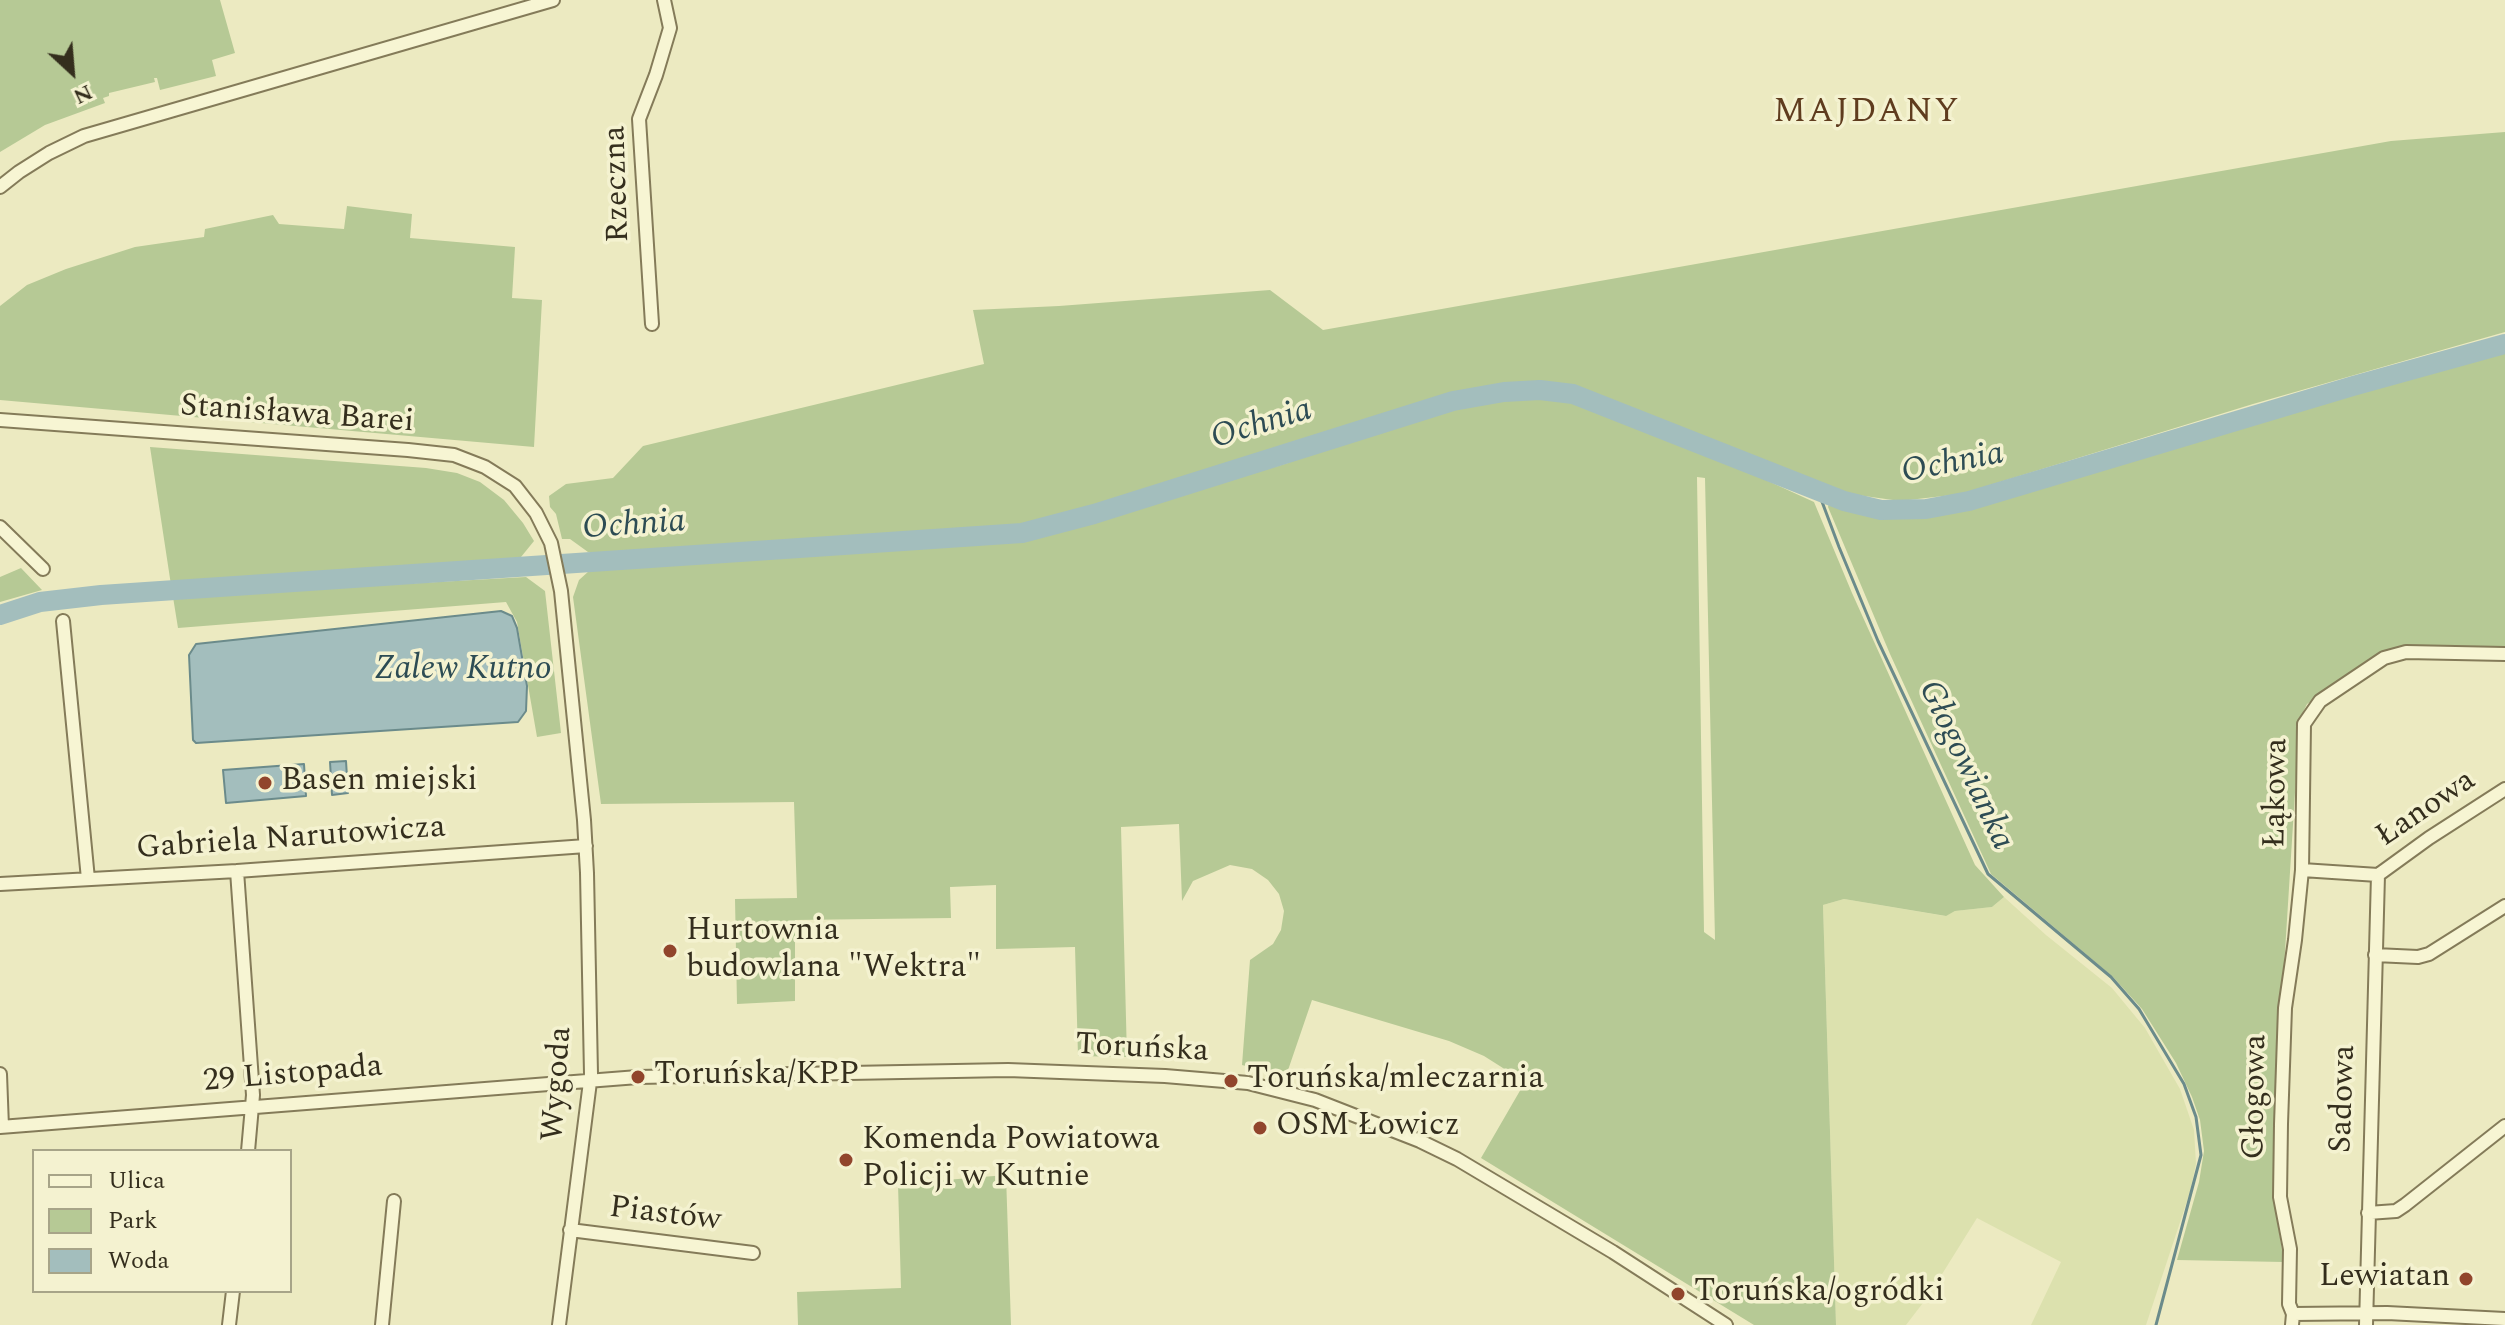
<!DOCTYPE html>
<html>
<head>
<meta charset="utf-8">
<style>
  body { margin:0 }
  #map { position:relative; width:2505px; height:1325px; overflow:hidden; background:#eceac1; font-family:Spectral,serif }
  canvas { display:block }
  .legend { position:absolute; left:32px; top:1149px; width:260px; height:144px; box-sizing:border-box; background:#f4f2d0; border:2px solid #a7a488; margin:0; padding:10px 14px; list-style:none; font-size:24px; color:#342e1d }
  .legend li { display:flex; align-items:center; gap:16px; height:40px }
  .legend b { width:40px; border:2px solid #a7a488 }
  .north { position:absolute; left:32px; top:32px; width:80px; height:80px; -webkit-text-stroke:6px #f4f2d0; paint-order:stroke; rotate:154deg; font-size:22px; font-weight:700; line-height:32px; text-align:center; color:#342e1d }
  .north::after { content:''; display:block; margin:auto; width:28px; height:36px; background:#342e1d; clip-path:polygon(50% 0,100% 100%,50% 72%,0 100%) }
</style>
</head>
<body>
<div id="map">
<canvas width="2505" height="1325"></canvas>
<ul class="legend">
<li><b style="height:10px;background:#f7f5d3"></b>Ulica</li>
<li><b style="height:22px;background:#b6c995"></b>Park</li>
<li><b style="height:22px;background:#a3bebd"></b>Woda</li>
</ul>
<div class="north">N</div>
</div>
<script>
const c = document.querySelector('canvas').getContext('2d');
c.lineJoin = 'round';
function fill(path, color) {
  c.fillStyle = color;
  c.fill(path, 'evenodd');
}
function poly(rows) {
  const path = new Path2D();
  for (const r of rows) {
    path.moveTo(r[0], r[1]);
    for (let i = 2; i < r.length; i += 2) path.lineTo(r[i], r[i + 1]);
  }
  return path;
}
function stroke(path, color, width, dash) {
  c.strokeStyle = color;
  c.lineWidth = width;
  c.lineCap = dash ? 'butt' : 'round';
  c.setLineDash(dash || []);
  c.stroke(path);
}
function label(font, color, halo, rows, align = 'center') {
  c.font = font + ' Spectral,serif';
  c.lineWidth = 7;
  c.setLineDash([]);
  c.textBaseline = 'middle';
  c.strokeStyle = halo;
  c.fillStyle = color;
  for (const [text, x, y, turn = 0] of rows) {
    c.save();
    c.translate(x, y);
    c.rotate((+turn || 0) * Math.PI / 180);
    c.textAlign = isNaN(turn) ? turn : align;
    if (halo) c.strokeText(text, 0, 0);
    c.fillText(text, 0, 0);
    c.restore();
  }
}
fill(poly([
  [2004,897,2046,935,2112,988,2145,1028,2180,1089,2194,1130,2196,1164,2190,1192,2146,1325,2031,1325,2061,1262,1977,1218,1929,1295,1906,1325,1836,1325,1823,905,1844,899,1945,916,1955,911,1992,907]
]), '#dce1ae');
fill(poly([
  [0,0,220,0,235,53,212,60,216,76,160,90,157,78,154,78,155,82,109,93,109,96,103,98,105,103,45,125,0,152],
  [2505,132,2505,332,2253,404,1961,494,1900,501,1850,494,1592,396,1545,384,1492,387,1445,397,1140,493,1024,525,625,553,588,552,570,539,562,539,556,514,550,507,549,496,566,484,613,478,643,446,984,364,973,310,1059,306,1270,290,1323,330,2391,141],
  [347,206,412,214,410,238,515,247,512,298,542,300,534,447,0,400,0,306,27,285,66,269,135,247,204,237,205,229,273,215,279,224,344,229],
  [2505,347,2505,649,2381,655,2307,704,2301,716,2299,729,2281,1015,2277,1219,2284,1262,2177,1260,2199,1182,2204,1151,2200,1120,2192,1097,2176,1063,2142,1009,2113,977,1991,874,1890,654,1828,507,1829,503,1884,514,1926,514,1954,511,2036,488,2070,476],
  [1535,397,1558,399,1581,405,1646,432,1687,444,1814,502,1852,593,1975,865,2004,897,1992,907,1955,911,1946,916,1844,899,1823,905,1836,1325,1754,1325,1481,1158,1525,1082,1484,1056,1449,1041,1312,1000,1286,1076,1242,1065,1250,960,1273,944,1281,930,1284,911,1279,894,1268,880,1252,869,1230,865,1193,881,1182,901,1179,824,1121,827,1127,1057,1078,1056,1075,947,996,949,996,885,950,887,951,918,795,920,795,1001,737,1004,735,899,797,898,794,802,601,804,573,597,579,580,589,571,1037,537,1288,463,1304,455,1447,411,1496,399],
  [1697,477,1705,478,1715,940,1704,932],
  [150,447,426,468,457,473,480,482,504,500,523,523,534,541,521,557,505,561,171,585],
  [21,568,42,590,0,602,0,577],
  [526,577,545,591,561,733,537,737,517,622,506,602,178,628,173,597],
  [1006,1175,1011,1325,798,1325,797,1292,901,1288,898,1184]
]), '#b6c995');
const water = poly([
  [501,611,512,616,517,628,527,686,526,711,518,722,196,743,193,740,189,655,196,644,501,611],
  [346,761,348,793,332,795,330,762,346,761],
  [304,764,306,796,226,803,223,770,304,764]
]);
fill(water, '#a3bebd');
stroke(water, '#6b8b8b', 2);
stroke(poly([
  [1818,491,1839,547,1878,641,1988,874,2111,977,2139,1009,2184,1084,2196,1117,2201,1155,2156,1325]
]), '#6b8b8b', 3);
stroke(poly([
  [0,615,40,602,101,595,1022,533,1094,514,1453,401,1504,392,1540,390,1573,394,1844,501,1881,510,1926,509,1969,501,2353,386,2505,344]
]), '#a3bebd', 20);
const minor = poly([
  [0,187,19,172,49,153,84,136,553,0],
  [652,324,639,119,656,75,670,28,664,0],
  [0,420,408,450,454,455,485,467,515,486,536,513,551,543,561,591,584,820,587,873,591,1074,559,1325],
  [0,527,43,569],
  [63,621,88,879],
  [237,871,253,1095,248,1151],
  [2378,875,2302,870,2304,724,2320,701,2384,658,2406,652,2505,654],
  [2378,875,2429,838,2505,789],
  [0,884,237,871,586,846],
  [2375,955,2418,957,2429,954,2505,906],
  [0,1074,2,1127],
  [0,1127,638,1077,1008,1070,1165,1076,1248,1083,1315,1100,1420,1141,1457,1159,1613,1252,1726,1325],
  [2368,1213,2396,1211,2405,1205,2505,1126],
  [570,1230,753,1253],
  [2293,1314,2387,1313,2505,1319],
  [229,1325,233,1291],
  [382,1325,394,1201],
  [2292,1325,2293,1314,2289,1304,2290,1249,2280,1197,2281,1124,2285,1008,2295,940,2302,870],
  [2366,1325,2378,875]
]);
stroke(minor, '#847b59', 16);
stroke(minor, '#f7f5d3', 12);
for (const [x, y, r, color] of [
  [265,783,8,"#91452c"],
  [670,951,8,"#91452c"],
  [638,1077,8,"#91452c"],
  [1231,1081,8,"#91452c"],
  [1260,1128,8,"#91452c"],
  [846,1160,8,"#91452c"],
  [2466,1279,8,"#91452c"],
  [1678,1294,8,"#91452c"]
]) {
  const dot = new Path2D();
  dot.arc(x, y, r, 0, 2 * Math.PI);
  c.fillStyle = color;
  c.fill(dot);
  stroke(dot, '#f4f2d0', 3);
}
label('32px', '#342e1d', '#f4f2d0', [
  ["Rzeczna",619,184,-92],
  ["Stanisława Barei",297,416,4],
  ["Łąkowa",2278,793,-89],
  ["Łanowa",2427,810,-34],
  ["Gabriela Narutowicza",291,840,-4],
  ["Toruńska",1142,1050,3],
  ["29 Listopada",293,1076,-5],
  ["Wygoda",559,1084,-86],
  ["Głogowa",2257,1097,-89],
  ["Sadowa",2345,1099,-88],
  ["Piastów",665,1216,7]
]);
label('32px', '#342e1d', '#f4f2d0', [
  ["Basen miejski",281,783],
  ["Hurtownia",686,933],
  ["budowlana \"Wektra\"",686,970],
  ["Toruńska/KPP",654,1077],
  ["Toruńska/mleczarnia",1247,1081],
  ["OSM Łowicz",1276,1128],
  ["Komenda Powiatowa",862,1142],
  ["Policji w Kutnie",862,1179],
  ["Lewiatan",2450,1279,"right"],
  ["Toruńska/ogródki",1694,1294]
], 'left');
c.letterSpacing = '2px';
label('34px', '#5f3c1e', '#f4f2d0', [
  ["MAJDANY",1867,114]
]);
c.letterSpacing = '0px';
label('italic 34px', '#2d4c54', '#f4f2d0', [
  ["Ochnia",1262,426,-17],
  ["Ochnia",1953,465,-11],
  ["Ochnia",634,527,-4],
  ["Zalew Kutno",463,671],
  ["Głogowianka",1964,766,65]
]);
</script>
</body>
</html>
